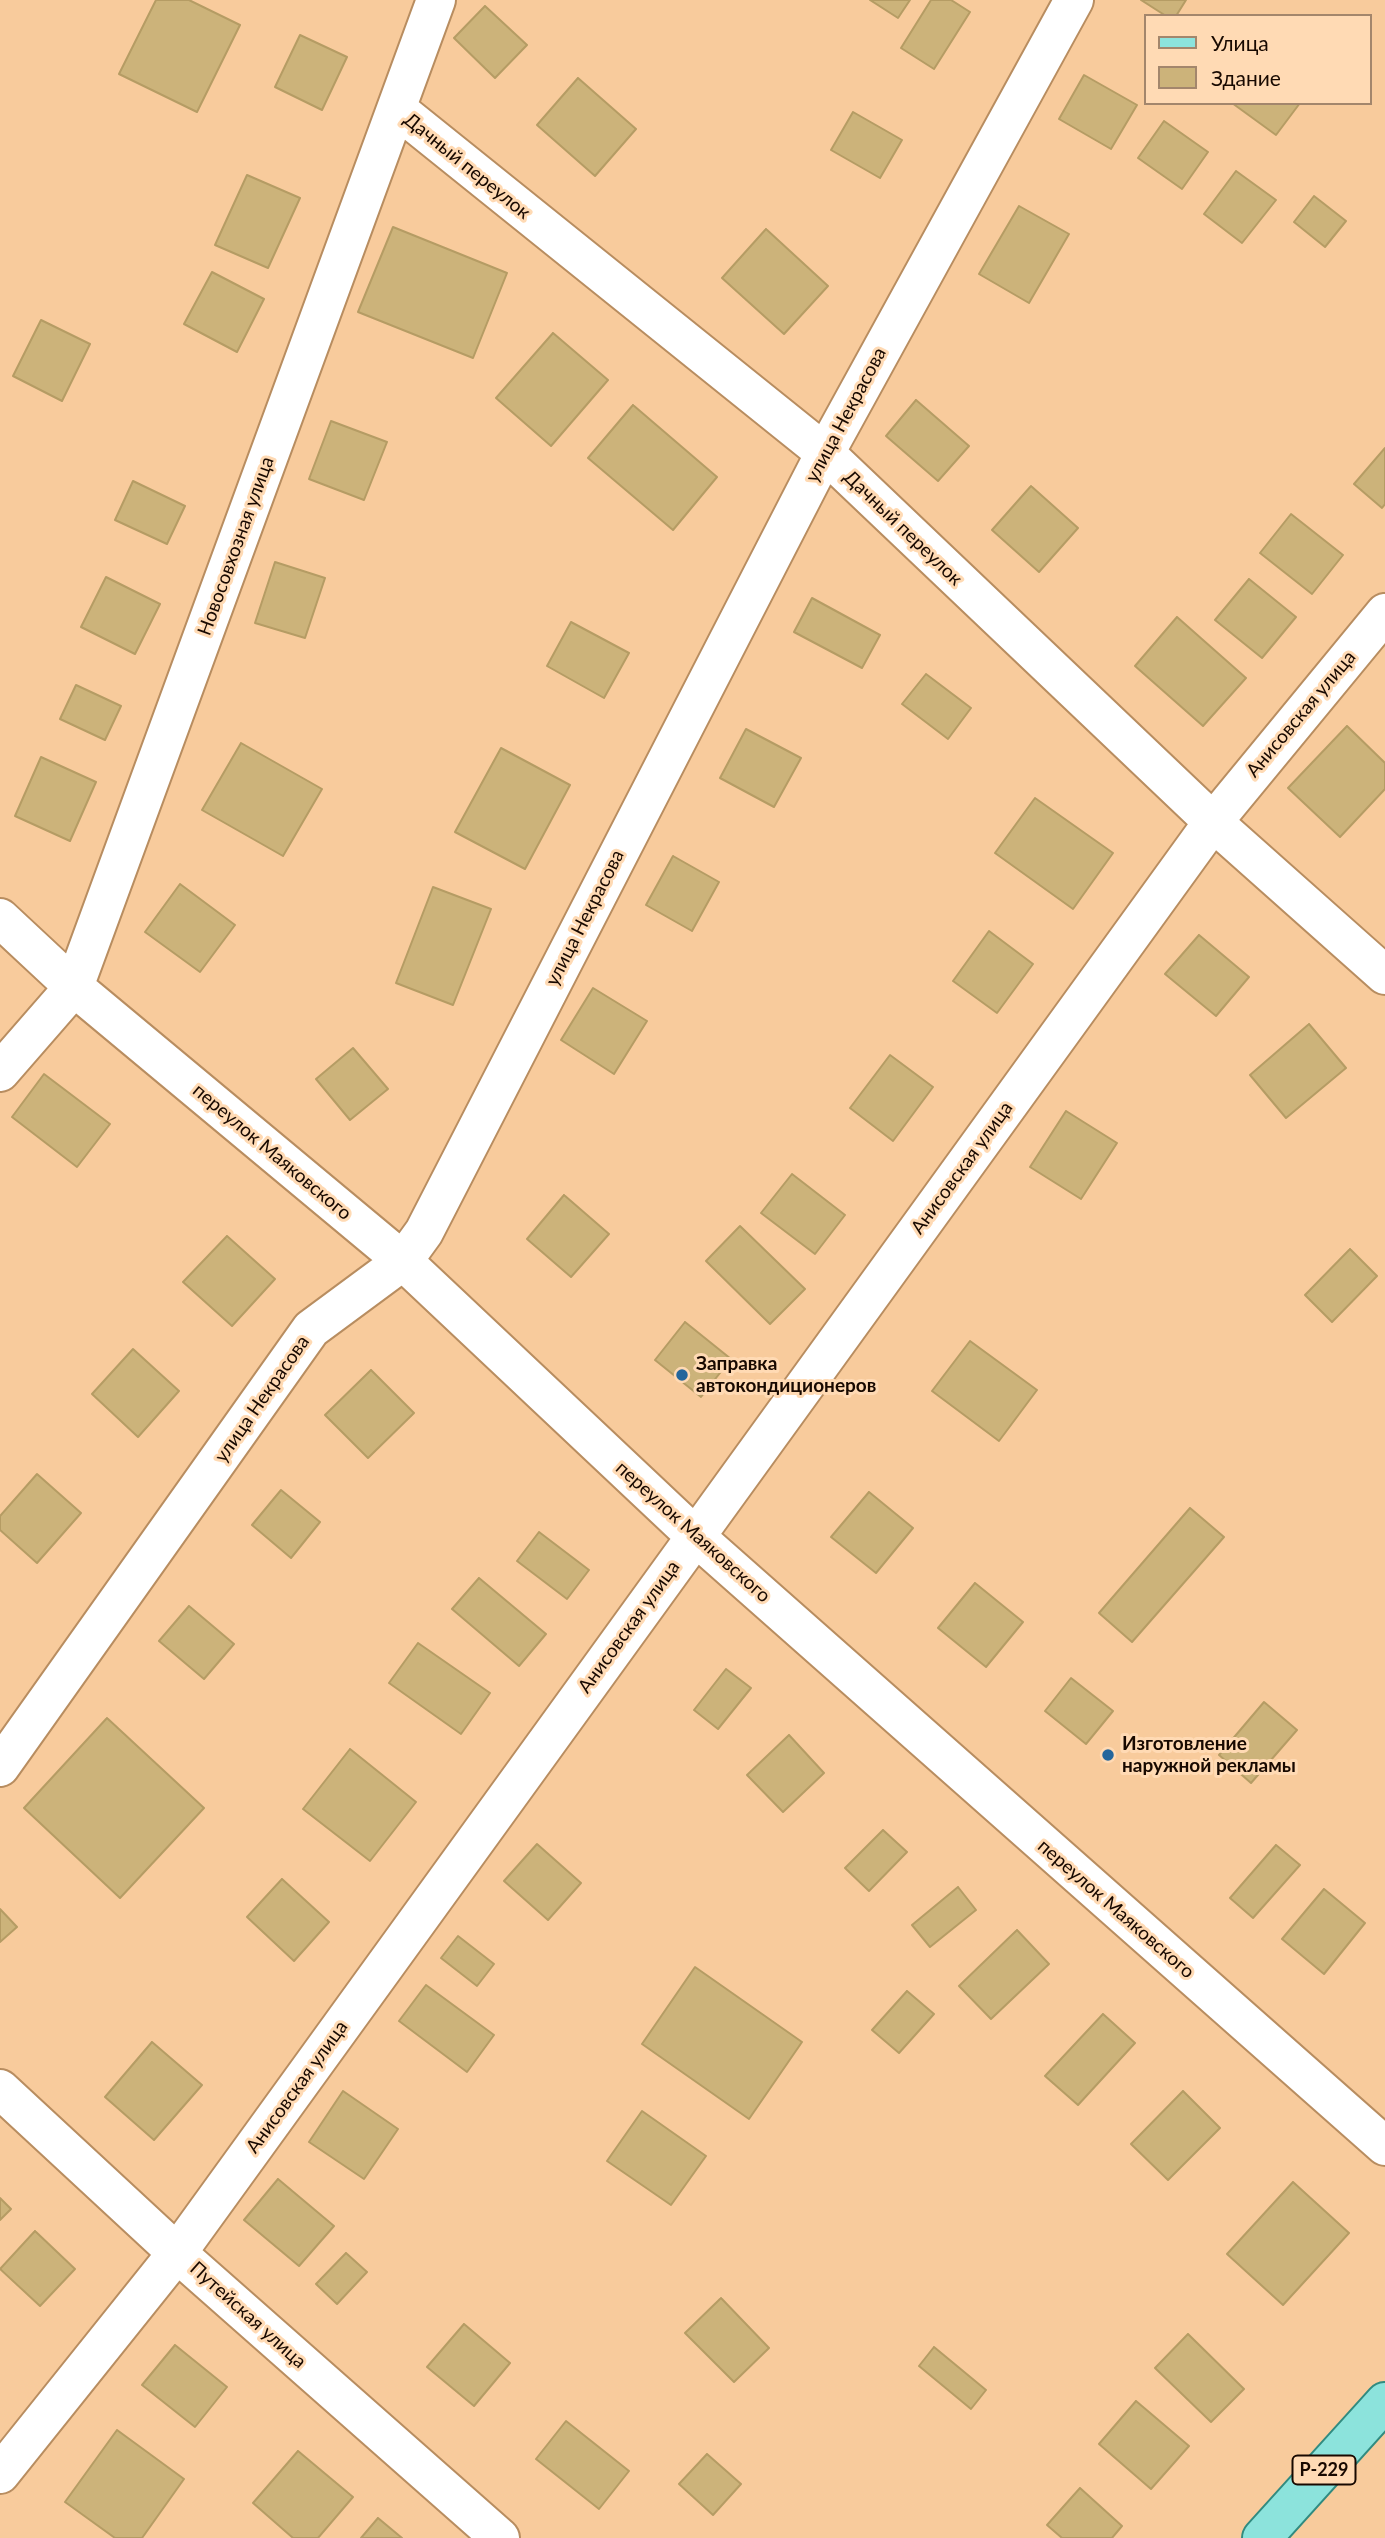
<!DOCTYPE html>
<html>
<head>
<meta charset="utf-8">
<style>
  body { margin:0 }
  #map { position:relative; width:1385px; height:2538px; overflow:hidden; background:#f8cb9c; font-family:Lato,sans-serif }
  canvas { display:block }
  .legend { position:absolute; left:1144px; top:14px; width:228px; height:91px; box-sizing:border-box; background:#ffdab4; border:2px solid #a3866c; margin:0; padding:9px 12px; list-style:none; font-size:21px; color:#180900 }
  .legend li { display:flex; align-items:center; gap:14px; height:35px }
  .legend b { width:35px; border:2px solid #a3866c }
</style>
</head>
<body>
<div id="map">
<canvas width="1385" height="2538"></canvas>
<ul class="legend">
<li><b style="height:9px;background:#8ce3dc"></b>Улица</li>
<li><b style="height:19px;background:#ccb37a"></b>Здание</li>
</ul>
</div>
<script>
const c = document.querySelector('canvas').getContext('2d');
c.lineJoin = 'round';
function fill(path, color) {
  c.fillStyle = color;
  c.fill(path, 'evenodd');
}
function poly(rows) {
  const path = new Path2D();
  for (const r of rows) {
    path.moveTo(r[0], r[1]);
    for (let i = 2; i < r.length; i += 2) path.lineTo(r[i], r[i + 1]);
  }
  return path;
}
function stroke(path, color, width, dash) {
  c.strokeStyle = color;
  c.lineWidth = width;
  c.lineCap = dash ? 'butt' : 'round';
  c.setLineDash(dash || []);
  c.stroke(path);
}
function label(font, color, halo, rows, align = 'center') {
  c.font = font + ' Lato,sans-serif';
  c.lineWidth = 6;
  c.setLineDash([]);
  c.textBaseline = 'middle';
  c.strokeStyle = halo;
  c.fillStyle = color;
  for (const [text, x, y, turn = 0] of rows) {
    c.save();
    c.translate(x, y);
    c.rotate((+turn || 0) * Math.PI / 180);
    c.textAlign = isNaN(turn) ? turn : align;
    if (halo) c.strokeText(text, 0, 0);
    c.fillText(text, 0, 0);
    c.restore();
  }
}
const building = poly([
  [156,0,189,0,240,25,197,112,119,74,156,0],
  [870,0,910,0,898,18,870,0],
  [931,0,951,0,970,12,934,69,901,48,931,0],
  [1141,0,1186,0,1176,16,1166,16,1141,0],
  [485,6,527,45,495,78,454,38,485,6],
  [300,35,347,57,322,110,275,87,300,35],
  [1084,75,1137,105,1111,149,1059,119,1084,75],
  [578,78,636,129,595,176,537,125,578,78],
  [1232,103,1300,103,1276,135,1232,103],
  [853,112,902,140,880,178,831,150,853,112],
  [1164,121,1208,152,1182,189,1138,158,1164,121],
  [1236,171,1276,200,1242,243,1204,214,1236,171],
  [247,175,300,198,268,268,215,245,247,175],
  [1314,196,1346,221,1325,247,1294,222,1314,196],
  [1019,206,1069,234,1029,303,979,274,1019,206],
  [393,227,507,273,473,358,358,312,393,227],
  [766,229,828,286,784,334,722,278,766,229],
  [212,272,264,299,237,352,184,324,212,272],
  [41,320,90,344,62,401,13,376,41,320],
  [553,333,608,380,551,446,496,398,553,333],
  [916,400,969,446,938,481,886,436,916,400],
  [633,405,717,477,673,530,588,458,633,405],
  [331,421,387,442,364,500,309,479,331,421],
  [1385,448,1385,504,1382,508,1354,484,1385,448],
  [133,481,185,506,167,544,115,520,133,481],
  [1031,486,1078,528,1039,572,992,530,1031,486],
  [1291,514,1343,555,1312,594,1260,553,1291,514],
  [275,562,325,578,305,638,255,623,275,562],
  [106,577,160,604,135,654,81,627,106,577],
  [1249,579,1296,617,1262,658,1215,620,1249,579],
  [812,598,880,635,862,668,794,632,812,598],
  [1177,617,1246,678,1203,726,1135,666,1177,617],
  [571,622,629,653,604,698,547,666,571,622],
  [926,674,971,708,948,739,902,704,926,674],
  [76,685,121,706,105,740,60,719,76,685],
  [1347,726,1385,763,1385,789,1340,837,1288,788,1347,726],
  [746,729,801,758,774,807,720,778,746,729],
  [241,743,322,789,283,856,202,810,241,743],
  [501,748,570,785,525,869,455,832,501,748],
  [41,757,96,782,70,841,15,816,41,757],
  [1035,798,1113,853,1073,909,995,853,1035,798],
  [673,856,719,882,692,931,646,905,673,856],
  [180,884,235,925,200,972,145,932,180,884],
  [433,887,491,909,453,1005,396,983,433,887],
  [989,931,1033,964,997,1013,953,981,989,931],
  [1199,935,1249,977,1216,1016,1165,974,1199,935],
  [593,988,647,1021,614,1074,561,1040,593,988],
  [1309,1024,1346,1068,1286,1118,1250,1075,1309,1024],
  [353,1048,388,1089,350,1120,316,1079,353,1048],
  [890,1055,933,1087,893,1141,850,1108,890,1055],
  [44,1074,110,1124,77,1167,12,1117,44,1074],
  [1066,1111,1117,1143,1081,1199,1030,1167,1066,1111],
  [792,1174,845,1215,815,1254,761,1213,792,1174],
  [564,1195,609,1234,571,1277,527,1239,564,1195],
  [740,1226,805,1289,770,1324,706,1261,740,1226],
  [227,1236,275,1279,232,1326,183,1282,227,1236],
  [1350,1249,1377,1276,1332,1322,1305,1295,1350,1249],
  [685,1322,731,1359,701,1397,655,1360,685,1322],
  [970,1341,1037,1390,999,1441,932,1391,970,1341],
  [133,1349,179,1391,138,1437,92,1394,133,1349],
  [371,1370,414,1413,368,1458,325,1415,371,1370],
  [37,1474,81,1513,37,1563,0,1530,0,1516,37,1474],
  [281,1490,320,1522,291,1558,252,1525,281,1490],
  [869,1492,913,1528,876,1573,831,1537,869,1492],
  [1190,1508,1224,1537,1132,1642,1099,1613,1190,1508],
  [539,1532,589,1570,567,1599,517,1561,539,1532],
  [479,1578,546,1634,519,1666,452,1609,479,1578],
  [975,1583,1023,1622,986,1667,938,1628,975,1583],
  [189,1606,234,1644,204,1679,159,1641,189,1606],
  [418,1643,490,1693,461,1734,389,1683,418,1643],
  [726,1669,751,1688,718,1729,694,1710,726,1669],
  [1071,1678,1113,1711,1086,1744,1045,1711,1071,1678],
  [1264,1702,1297,1730,1251,1783,1219,1755,1264,1702],
  [107,1718,204,1808,120,1898,24,1808,107,1718],
  [789,1735,824,1773,783,1812,747,1775,789,1735],
  [350,1749,416,1802,370,1861,303,1809,350,1749],
  [883,1830,907,1852,869,1891,845,1868,883,1830],
  [537,1844,581,1883,548,1920,504,1881,537,1844],
  [1276,1845,1300,1865,1253,1918,1230,1898,1276,1845],
  [282,1879,329,1922,294,1961,247,1917,282,1879],
  [958,1887,976,1910,930,1947,912,1925,958,1887],
  [1324,1889,1365,1923,1324,1974,1282,1939,1324,1889],
  [0,1909,17,1927,0,1942,0,1909],
  [1017,1930,1049,1964,991,2019,959,1986,1017,1930],
  [458,1936,494,1964,477,1986,441,1958,458,1936],
  [695,1967,802,2042,749,2119,642,2044,695,1967],
  [426,1985,494,2035,467,2072,399,2021,426,1985],
  [907,1991,934,2014,899,2053,872,2030,907,1991],
  [1103,2014,1135,2043,1078,2105,1045,2076,1103,2014],
  [152,2042,202,2085,154,2140,105,2097,152,2042],
  [343,2091,398,2129,364,2179,309,2142,343,2091],
  [1183,2091,1220,2128,1168,2180,1131,2144,1183,2091],
  [642,2111,706,2156,671,2205,607,2161,642,2111],
  [278,2179,334,2226,299,2266,244,2220,278,2179],
  [1293,2182,1349,2233,1283,2305,1227,2254,1293,2182],
  [0,2198,11,2209,0,2220,0,2198],
  [35,2231,75,2269,40,2306,0,2269,35,2231],
  [346,2253,367,2272,337,2304,316,2284,346,2253],
  [721,2298,769,2348,734,2382,685,2333,721,2298],
  [464,2324,510,2363,474,2406,427,2367,464,2324],
  [1188,2334,1244,2389,1211,2422,1155,2368,1188,2334],
  [175,2345,227,2387,195,2427,142,2385,175,2345],
  [934,2347,986,2390,971,2409,919,2366,934,2347],
  [1136,2401,1189,2446,1151,2489,1099,2444,1136,2401],
  [566,2421,629,2471,599,2509,536,2459,566,2421],
  [117,2430,184,2479,142,2538,115,2538,65,2502,117,2430],
  [298,2451,353,2497,318,2538,293,2538,253,2503,298,2451],
  [707,2454,741,2484,713,2515,679,2484,707,2454],
  [1080,2488,1122,2526,1112,2538,1062,2538,1047,2525,1080,2488],
  [378,2518,402,2538,361,2538,378,2518]
]);
fill(building, '#ccb37a');
stroke(building, '#b59c64', 2);
const minor = poly([
  [397,109,825,453,1213,822,1385,975],
  [0,918,74,987,403,1261,695,1536,1385,2146],
  [0,1072,74,987,436,0],
  [0,1767,311,1329,403,1261,424,1232,825,453,1074,0],
  [0,2089,177,2253,500,2538],
  [0,2474,177,2253,1213,822,1385,613]
]);
const major = poly([
  [1262,2538,1385,2402]
]);
stroke(minor, '#b88d60', 42);
stroke(major, '#318b80', 42);
stroke(minor, '#fff', 38);
stroke(major, '#8ce3dc', 38);
for (const [x, y, r, color] of [
  [682,1375,7,"#24669c"],
  [1108,1755,7,"#24669c"]
]) {
  const dot = new Path2D();
  dot.arc(x, y, r, 0, 2 * Math.PI);
  c.fillStyle = color;
  c.fill(dot);
  stroke(dot, '#ffdab4', 2.5);
}
for (const [x, y, w] of [
  [1324,2470,63]
]) {
  const box = new Path2D();
  box.roundRect(x - w / 2, y - 14.5, w, 29, 5);
  c.fillStyle = '#ffdab4';
  c.fill(box);
  stroke(box, '#180900', 2);
}
label('bold 18px', '#180900', null, [
  ["Р-229",1324,2470]
]);
label('19px', '#180900', '#ffdab4', [
  ["Дачный переулок",467,166,39],
  ["улица Некрасова",846,415,-62],
  ["Дачный переулок",903,528,44],
  ["Новосовхозная улица",236,546,-70],
  ["Анисовская улица",1301,714,-50],
  ["улица Некрасова",585,918,-63],
  ["переулок Маяковского",272,1152,40],
  ["Анисовская улица",962,1168,-54],
  ["улица Некрасова",262,1399,-55],
  ["переулок Маяковского",693,1532,42],
  ["Анисовская улица",629,1627,-54],
  ["переулок Маяковского",1116,1909,41],
  ["Анисовская улица",297,2087,-54],
  ["Путейская улица",248,2315,42]
]);
label('bold 19px', '#180900', '#ffdab4', [
  ["Заправка",696,1364],
  ["автокондиционеров",696,1386],
  ["Изготовление",1122,1744],
  ["наружной рекламы",1122,1766]
], 'left');
</script>
</body>
</html>
